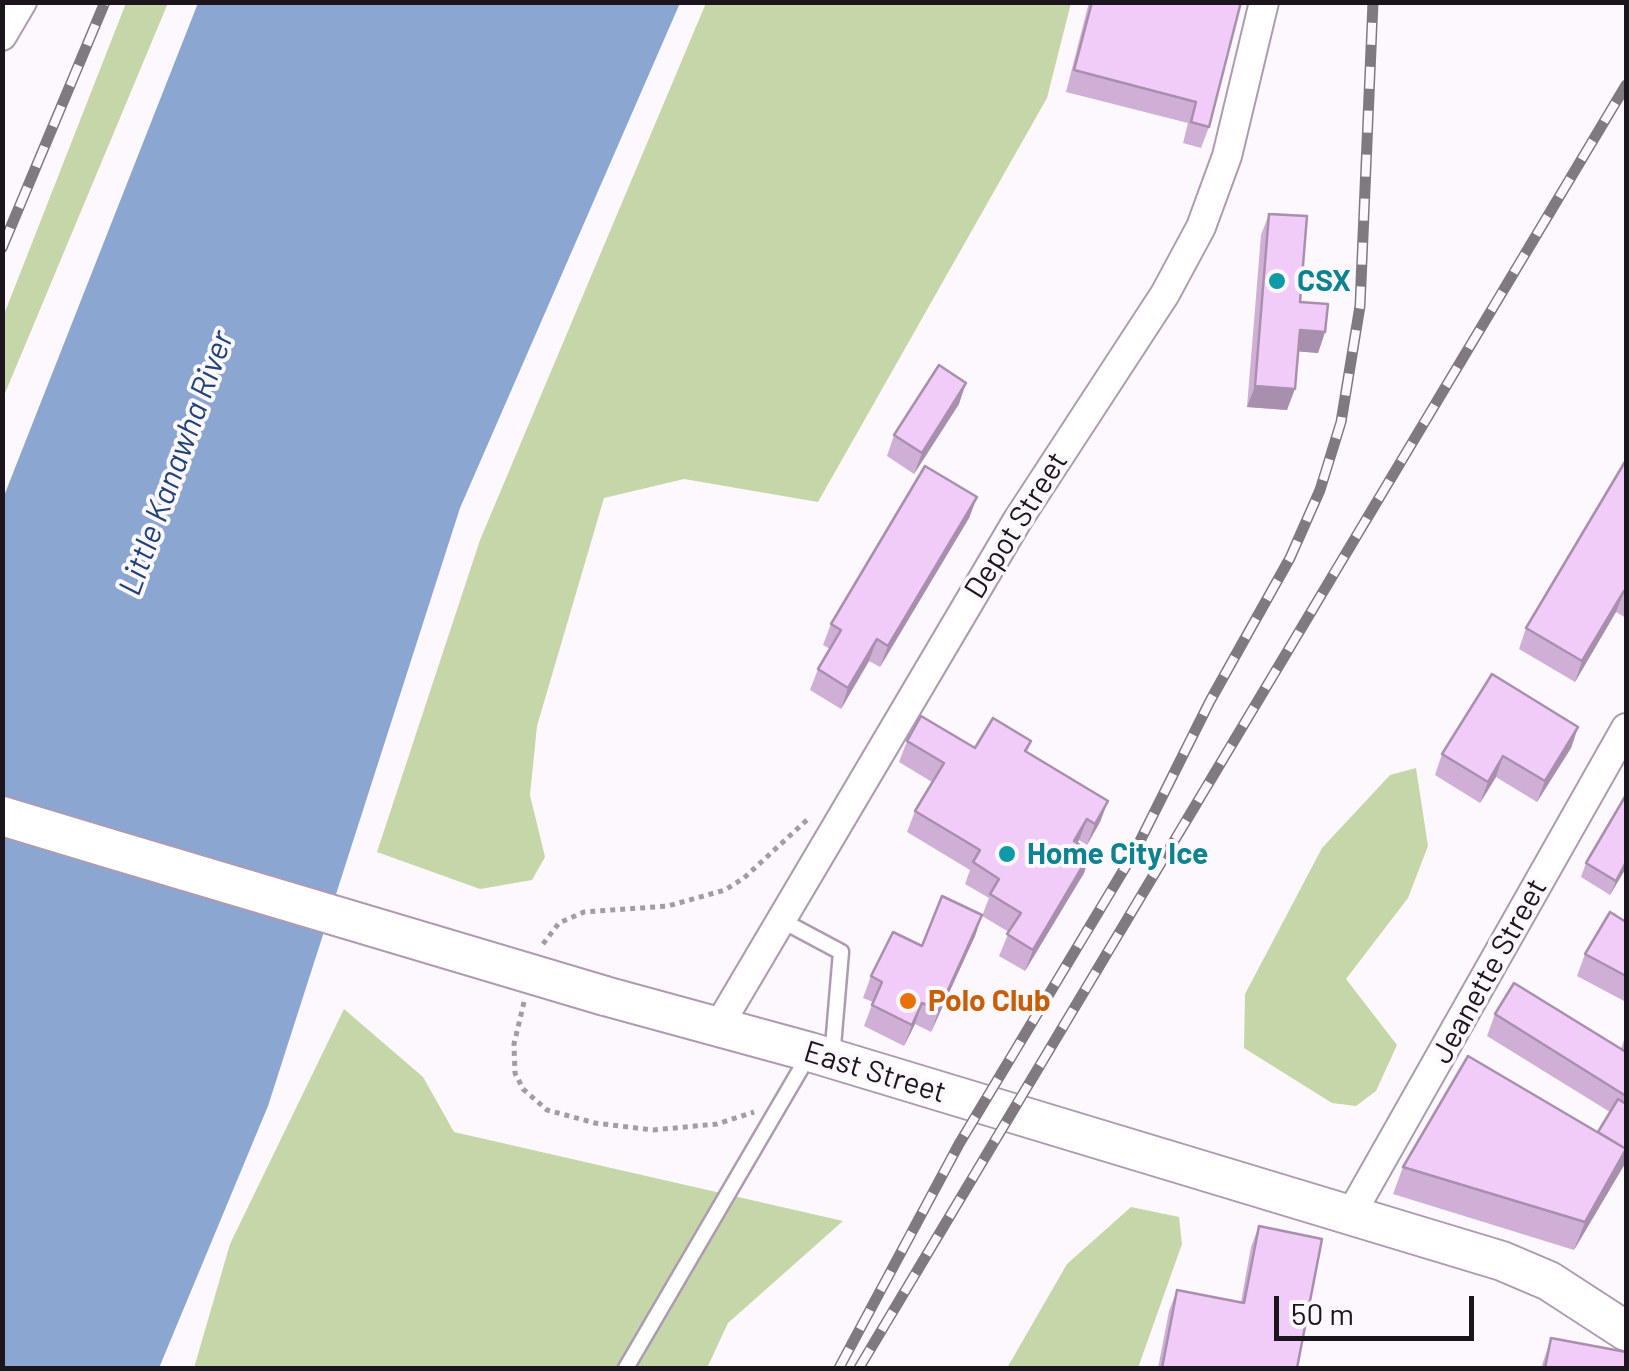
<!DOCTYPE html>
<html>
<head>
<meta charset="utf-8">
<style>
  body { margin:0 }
  #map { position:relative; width:1629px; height:1371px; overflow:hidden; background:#fdf8fd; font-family:Barlow,sans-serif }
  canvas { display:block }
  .frame { position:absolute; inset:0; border:5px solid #1c151d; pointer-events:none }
  .scale { position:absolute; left:1274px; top:1296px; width:200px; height:45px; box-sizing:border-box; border:5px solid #1c151d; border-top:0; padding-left:12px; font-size:30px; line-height:35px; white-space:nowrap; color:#1c151d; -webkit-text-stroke:8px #fdf8fd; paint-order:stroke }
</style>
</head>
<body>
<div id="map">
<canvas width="1629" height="1371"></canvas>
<div class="frame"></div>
<div class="scale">50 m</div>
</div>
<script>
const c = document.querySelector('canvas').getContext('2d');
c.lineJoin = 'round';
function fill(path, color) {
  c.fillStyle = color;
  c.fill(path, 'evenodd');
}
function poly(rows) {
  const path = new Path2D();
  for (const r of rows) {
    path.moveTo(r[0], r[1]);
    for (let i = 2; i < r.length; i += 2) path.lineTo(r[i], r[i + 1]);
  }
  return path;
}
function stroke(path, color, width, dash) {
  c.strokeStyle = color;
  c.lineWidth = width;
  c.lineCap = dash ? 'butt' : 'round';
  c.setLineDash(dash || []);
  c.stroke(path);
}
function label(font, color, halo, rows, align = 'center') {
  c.font = font + ' Barlow,sans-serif';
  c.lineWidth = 8;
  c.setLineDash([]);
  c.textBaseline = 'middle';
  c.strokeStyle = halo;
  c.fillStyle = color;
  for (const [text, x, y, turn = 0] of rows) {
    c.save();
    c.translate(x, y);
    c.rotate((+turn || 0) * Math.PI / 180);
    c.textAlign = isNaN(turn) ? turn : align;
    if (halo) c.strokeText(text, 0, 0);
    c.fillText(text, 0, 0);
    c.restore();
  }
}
fill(poly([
  [126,3,168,3,3,398,3,317],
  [706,3,1071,3,1047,98,818,502,684,479,604,498,537,726,530,795,545,857,532,880,480,889,377,852,480,540],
  [1416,768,1428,846,1408,898,1346,979,1397,1045,1376,1091,1356,1106,1332,1103,1244,1048,1245,994,1322,848,1390,775],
  [344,1009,423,1077,454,1132,843,1221,728,1323,707,1368,194,1368,230,1244],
  [1131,1207,1179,1217,1182,1244,1138,1368,1007,1368,1067,1264]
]), '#c5d6a8');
fill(poly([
  [198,3,680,3,460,508,268,1106,159,1368,3,1368,2,501]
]), '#8aa6d1');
const service = poly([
  [781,920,841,952,832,1058],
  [626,1368,810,1053]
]);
const minor = poly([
  [2,36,22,2],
  [718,1027,1017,521,1165,294,1201,227,1227,156,1264,2],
  [1351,1214,1626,728]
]);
const secondary = poly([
  [2,816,108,848],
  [605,996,810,1052,1502,1261,1549,1281,1626,1331]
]);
stroke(service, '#ae9bb2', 19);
stroke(minor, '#ae9bb2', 32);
stroke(secondary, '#ae9bb2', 42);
stroke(poly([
  [543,944,559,923,584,912,668,906,725,890,744,878,809,818],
  [524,1002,514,1044,515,1073,523,1089,547,1110,595,1123,653,1130,717,1124,754,1112]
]), '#a39da3', 5, [5, 5]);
stroke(service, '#fff', 14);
stroke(minor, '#fff', 28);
stroke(secondary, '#fff', 38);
const rail = poly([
  [2,248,105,2],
  [839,1368,959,1144,1135,851,1210,701,1290,558,1320,490,1341,422,1360,306,1373,2],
  [859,1368,1626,85]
]);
stroke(rail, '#807a80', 11);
stroke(rail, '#fdf8fd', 8, [22]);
const secondaryBridge = poly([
  [108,848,605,996]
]);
stroke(secondaryBridge, '#ae9bb2', 42, []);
stroke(secondaryBridge, '#fff', 38);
fill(poly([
  [1089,2,1241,2,1209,127,1201,148,1183,143,1188,123,1066,92],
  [1269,214,1300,302,1325,332,1318,353,1298,351,1287,410,1247,407,1261,235],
  [959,404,914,474,887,456,894,435],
  [1626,460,1626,618,1616,612,1575,682,1519,649,1526,628],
  [977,497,969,518,880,667,869,661,841,709,810,690,818,669,830,649,823,645,831,624],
  [1578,727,1571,748,1537,802,1496,777,1480,803,1435,775,1442,754],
  [907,741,975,748,1031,741,1027,752,1108,801,1100,822,1087,845,1079,840,1077,843,1091,852,1084,873,1025,971,999,956,1009,932,982,916,989,898,965,884,970,870,907,832,915,811,932,782,899,762],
  [1626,795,1626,868,1610,895,1581,877,1586,863],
  [982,915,975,936,931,1032,915,1024,904,1046,864,1026,873,1002,863,998,871,976,922,946],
  [1626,922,1626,1002,1577,976,1585,954],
  [1495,1014,1621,1049,1626,1034,1626,1162,1574,1250,1393,1194,1403,1167,1598,1132,1610,1112,1487,1036],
  [1259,1226,1297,1368,1158,1368,1169,1311,1177,1290,1241,1302,1251,1247],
  [1551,1338,1626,1368,1541,1368]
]), '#cfafd5');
fill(poly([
  [1300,330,1325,332,1318,353,1292,351],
  [966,383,959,404,914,474,922,453],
  [1255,386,1295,389,1287,410,1247,407],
  [977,497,969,518,880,667,888,646],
  [1624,591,1616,612,1575,682,1582,661],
  [877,639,869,661,841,709,848,688],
  [1578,727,1571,748,1537,802,1545,781],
  [1503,756,1496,777,1480,803,1488,782],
  [1108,801,1100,822,1087,845,1095,824],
  [1087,819,1079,840,1066,862,1074,841],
  [1091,852,1084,873,1025,971,1033,950],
  [1626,862,1626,868,1610,895,1616,881],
  [982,915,975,936,931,1032,939,1010],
  [922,1003,915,1024,904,1046,912,1025],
  [1626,1151,1626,1162,1574,1250,1585,1222]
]), '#a98fae');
const building = poly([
  [1092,2,1241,2,1209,127,1191,122,1196,102,1074,70,1092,2],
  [1269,214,1307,216,1300,302,1328,304,1325,332,1300,330,1295,389,1255,386,1269,214],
  [939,365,966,383,922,453,894,435,939,365],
  [1626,460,1626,592,1624,591,1582,661,1526,628,1626,460],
  [925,466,977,497,888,646,877,639,848,688,818,669,841,630,831,624,925,466],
  [1492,674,1578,727,1545,781,1503,756,1488,782,1442,754,1492,674],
  [921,716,975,748,993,718,1031,741,1025,751,1108,801,1095,824,1087,819,1074,841,1091,852,1033,950,1007,934,1021,913,990,894,999,879,973,862,980,850,915,811,944,763,907,741,921,716],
  [1626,795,1626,862,1616,881,1586,863,1626,795],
  [942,896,982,915,939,1010,922,1003,912,1025,872,1005,882,982,871,976,893,932,922,946,942,896],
  [1610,912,1626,922,1626,976,1585,954,1610,912],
  [1514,983,1626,1052,1626,1096,1495,1014,1514,983],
  [1468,1056,1626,1149,1585,1222,1403,1167,1468,1056],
  [1618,1099,1626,1104,1626,1149,1598,1132,1618,1099],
  [1259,1226,1322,1239,1297,1368,1162,1368,1177,1290,1244,1303,1259,1226],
  [1551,1338,1626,1352,1626,1368,1545,1368,1551,1338]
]);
fill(building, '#f1ccf8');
stroke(building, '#a98fae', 2.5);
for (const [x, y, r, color] of [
  [1277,281,10,"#0f9aa8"],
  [1007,854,10,"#0f9aa8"],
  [908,1001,10,"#e8710a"]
]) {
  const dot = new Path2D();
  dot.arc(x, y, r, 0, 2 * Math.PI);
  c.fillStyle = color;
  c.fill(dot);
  stroke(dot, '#fdf8fd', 4);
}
label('bold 30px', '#0d838f', '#fdf8fd', [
  ["CSX",1297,281],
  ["Home City Ice",1027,854]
], 'left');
label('30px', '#1c151d', '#fdf8fd', [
  ["Depot Street",1016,525,-58],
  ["Jeanette Street",1489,971,-61],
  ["East Street",875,1072,17]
]);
label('bold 30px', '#c56008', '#fdf8fd', [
  ["Polo Club",928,1001]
], 'left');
label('italic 32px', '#1f4278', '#fdf8fd', [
  ["Little Kanawha River",176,463,-70]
]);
</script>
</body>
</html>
